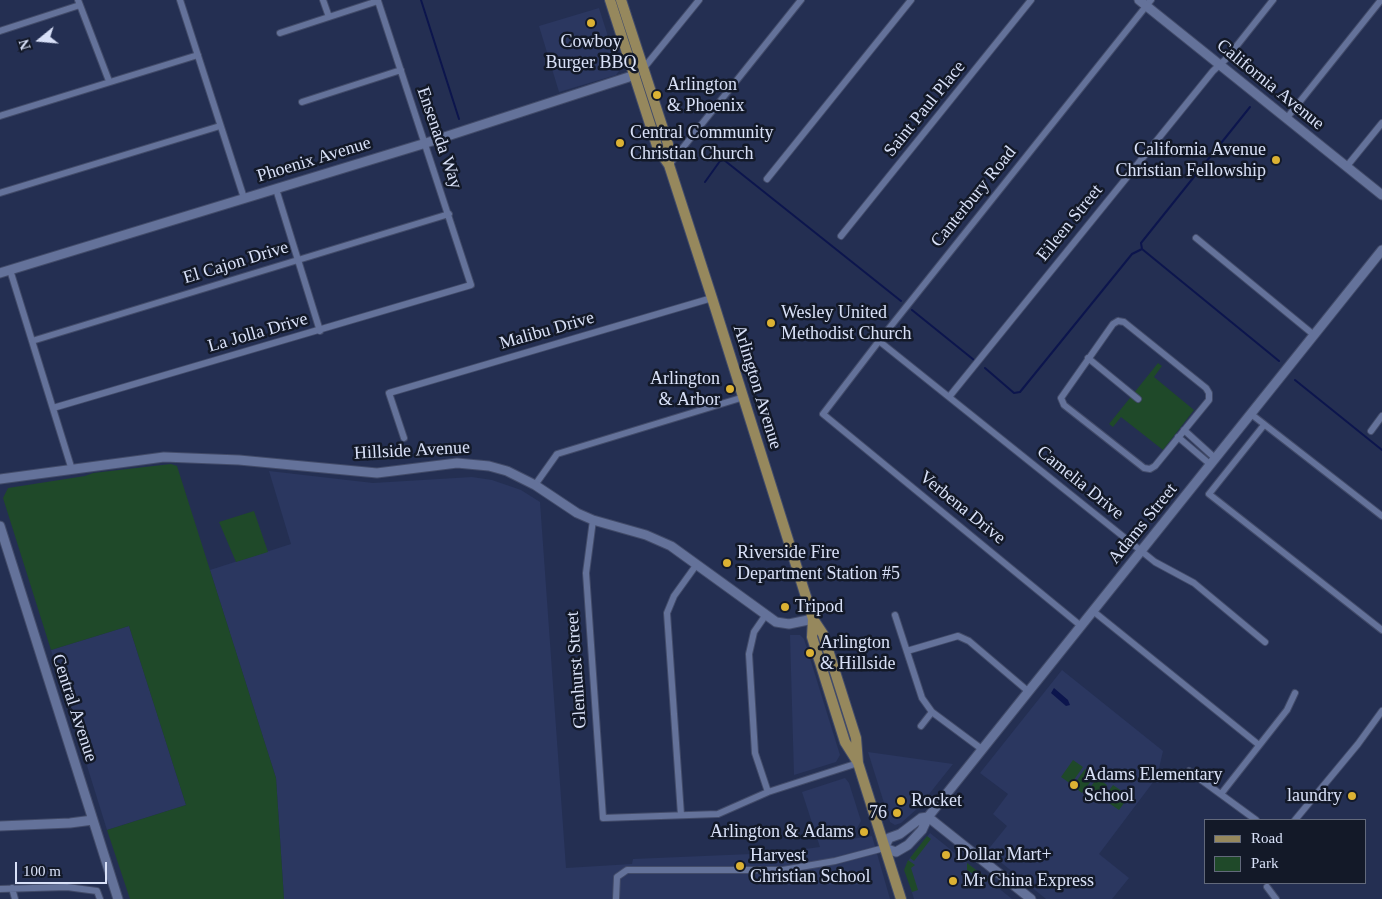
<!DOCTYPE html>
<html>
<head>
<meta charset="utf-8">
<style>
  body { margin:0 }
  #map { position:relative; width:1382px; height:899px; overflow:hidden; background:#242f52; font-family:Georgia,serif }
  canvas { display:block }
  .legend { position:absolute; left:1204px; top:819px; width:162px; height:65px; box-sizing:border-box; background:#131928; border:1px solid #62697b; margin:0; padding:6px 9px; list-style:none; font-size:15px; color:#d9e1f8 }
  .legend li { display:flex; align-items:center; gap:10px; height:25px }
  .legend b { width:25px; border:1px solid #62697b }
  .north { position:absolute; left:15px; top:15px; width:50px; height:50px; -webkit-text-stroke:4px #131928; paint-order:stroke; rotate:253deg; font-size:14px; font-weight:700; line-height:20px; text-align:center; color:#d9e1f8 }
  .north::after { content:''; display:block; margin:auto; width:18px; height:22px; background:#d9e1f8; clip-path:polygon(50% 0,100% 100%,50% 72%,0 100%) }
  .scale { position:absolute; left:15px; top:862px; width:92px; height:22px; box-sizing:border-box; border:2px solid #d9e1f8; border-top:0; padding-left:6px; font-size:15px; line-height:18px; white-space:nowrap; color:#d9e1f8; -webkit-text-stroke:4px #131928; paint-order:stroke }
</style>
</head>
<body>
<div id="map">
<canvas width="1382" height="899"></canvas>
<ul class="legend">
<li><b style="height:6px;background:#96885d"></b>Road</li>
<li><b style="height:14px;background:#1f4929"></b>Park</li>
</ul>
<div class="north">N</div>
<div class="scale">100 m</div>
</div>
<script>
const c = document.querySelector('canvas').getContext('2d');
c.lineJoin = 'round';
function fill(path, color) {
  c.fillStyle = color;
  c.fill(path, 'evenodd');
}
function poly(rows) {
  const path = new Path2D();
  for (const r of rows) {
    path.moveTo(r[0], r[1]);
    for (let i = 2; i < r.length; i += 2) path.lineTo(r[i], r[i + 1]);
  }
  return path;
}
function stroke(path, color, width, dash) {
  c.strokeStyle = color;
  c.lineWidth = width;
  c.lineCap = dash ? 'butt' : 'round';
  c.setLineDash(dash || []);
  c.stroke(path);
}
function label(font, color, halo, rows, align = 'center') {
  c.font = font + ' Georgia,serif';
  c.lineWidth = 5;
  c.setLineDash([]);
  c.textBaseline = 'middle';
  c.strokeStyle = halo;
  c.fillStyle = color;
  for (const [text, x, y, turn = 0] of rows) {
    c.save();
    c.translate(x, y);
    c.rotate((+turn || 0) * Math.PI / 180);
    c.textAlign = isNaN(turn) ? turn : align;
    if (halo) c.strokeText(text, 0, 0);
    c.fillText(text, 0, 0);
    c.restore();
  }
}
fill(poly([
  [599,8,619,71,616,75,559,92,539,26],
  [269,471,373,483,472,477,492,480,521,490,540,502,566,868,632,864,633,859,775,853,820,847,802,792,845,778,849,783,861,821,851,839,872,836,890,899,284,899,276,778,210,570,291,544],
  [129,626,186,805,107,830,51,650],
  [790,635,800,635,804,639,840,755,836,762,794,775],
  [1062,670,1163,751,1157,777,1099,854,1129,878,1112,899,1046,899,987,851,1007,826,993,814,1008,794,980,773],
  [868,752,953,764,918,808,901,823,895,825,890,822],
  [930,833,1012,899,914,899,905,870,907,862]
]), '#2b3760');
fill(poly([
  [1158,363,1162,366,1154,377,1194,410,1163,450,1121,417,1113,427,1109,424],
  [171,464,177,466,276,778,284,899,130,899,107,830,186,805,129,626,51,650,3,498,8,488,85,476,93,473],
  [254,511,268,552,236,562,219,522],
  [1073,760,1083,767,1071,784,1061,777],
  [1085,769,1095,776,1082,793,1073,786],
  [1097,778,1107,785,1095,802,1085,795],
  [1113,785,1129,796,1119,810,1103,799],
  [927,836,931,839,914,861,910,858],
  [908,860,915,865,911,868,918,890,912,892,904,870],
  [967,863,988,879,986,882,967,870]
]), '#1f4929');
fill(poly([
  [1054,688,1068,700,1070,705,1066,706,1051,693]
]), '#0c154d');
stroke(poly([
  [421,0,459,119],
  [1250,107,1141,243,1142,249,1279,361],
  [705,182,720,161,724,160,901,301],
  [912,310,974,360],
  [985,368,1014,393,1020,392,1132,254,1142,249],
  [1295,380,1382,450]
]), '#0c154d', 2);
const street = poly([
  [78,0,109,81],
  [180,0,244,198],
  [323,0,329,17],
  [0,31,80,5],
  [643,69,699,0],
  [302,102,401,70],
  [0,116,198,55],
  [1286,119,1381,0],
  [669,165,801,0],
  [1347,166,1382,123],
  [767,179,911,0],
  [276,189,320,331],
  [0,193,220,126],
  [841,236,1031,0],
  [1196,238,1314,335],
  [10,270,72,470],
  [1118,321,1124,322,1206,388,1209,393,1209,400,1155,466,1150,469,1144,468,1064,405,1061,398,1113,324,1118,321],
  [32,341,449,214],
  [879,341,1155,562,1194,583,1265,642],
  [1088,358,1138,399],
  [949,397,1213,71,1227,58,1273,0],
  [53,408,471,285,378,1,280,33],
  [1251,414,1382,516],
  [1264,425,1209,494,1382,630],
  [1184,430,1216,459],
  [1371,431,1382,416],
  [1178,437,1211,465],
  [404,438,389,393,712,298],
  [535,485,557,454,744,397],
  [593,520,586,573,603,818,718,814,768,792,858,763],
  [1093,611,1259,745],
  [895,615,922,698,932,712,983,750],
  [765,616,754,632,749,654,755,753,768,792],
  [1081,626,823,414,879,341,1151,0],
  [907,651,958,636,969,641,1029,692],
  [921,726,932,712],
  [1189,771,1256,820],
  [1221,794,1287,710,1295,693],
  [681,815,667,613,674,596,697,564],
  [1295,820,1358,744,1382,711],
  [1267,887,1276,899],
  [12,888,15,899],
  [0,889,67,887,97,891,100,899],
  [616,899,617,877,627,870,783,870,835,861,884,848]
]);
const secondary = poly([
  [1139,0,1382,195],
  [0,273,426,143,635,75],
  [0,479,164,457,239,460,377,473,457,463,489,466,507,471,535,485,577,513,593,520,646,535,671,546,776,622,789,624,813,619],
  [0,526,118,899],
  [928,817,921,818,900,834,889,838,884,848,896,852,908,845,922,830,928,817,1382,250],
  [928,817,1031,899],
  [0,826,70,823,93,820]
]);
const primary = poly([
  [610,0,658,149,669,165,712,298,813,619,823,634,856,738,858,763,901,899],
  [621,0,668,144,669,164],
  [813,619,812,637,845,742,857,761]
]);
stroke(street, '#424b69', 8);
stroke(secondary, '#424b69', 11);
stroke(primary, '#424b69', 12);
stroke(street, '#64729a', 6);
stroke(secondary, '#64729a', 9);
stroke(primary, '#96885d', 10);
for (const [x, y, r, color] of [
  [591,23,5,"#dcb233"],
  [657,95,5,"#dcb233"],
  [620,143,5,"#dcb233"],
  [1276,160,5,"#dcb233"],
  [771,323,5,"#dcb233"],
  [730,389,5,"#dcb233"],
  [727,563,5,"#dcb233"],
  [785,607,5,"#dcb233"],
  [810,653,5,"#dcb233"],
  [1074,785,5,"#dcb233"],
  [1352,796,5,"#dcb233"],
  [901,801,5,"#dcb233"],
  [897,813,5,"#dcb233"],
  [864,832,5,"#dcb233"],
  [946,855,5,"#dcb233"],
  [740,866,5,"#dcb233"],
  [953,881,5,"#dcb233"]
]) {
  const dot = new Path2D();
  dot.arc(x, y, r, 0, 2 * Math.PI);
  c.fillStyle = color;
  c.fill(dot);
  stroke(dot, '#131928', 2);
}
label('18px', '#d9e1f8', '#131928', [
  ["Cowboy",591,42,"center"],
  ["Burger BBQ",591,63,"center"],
  ["Arlington",667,85],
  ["& Phoenix",667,106],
  ["Central Community",630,133],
  ["Christian Church",630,154],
  ["California Avenue",1266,150,"right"],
  ["Christian Fellowship",1266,171,"right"],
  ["Wesley United",781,313],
  ["Methodist Church",781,334],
  ["Arlington",720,379,"right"],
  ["& Arbor",720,400,"right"],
  ["Riverside Fire",737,553],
  ["Department Station #5",737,574],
  ["Tripod",795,607],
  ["Arlington",820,643],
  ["& Hillside",820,664],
  ["Adams Elementary",1084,775],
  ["School",1084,796],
  ["laundry",1342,796,"right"],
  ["Rocket",911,801],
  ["76",887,813,"right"],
  ["Arlington & Adams",854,832,"right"],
  ["Dollar Mart+",956,855],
  ["Harvest",750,856],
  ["Christian School",750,877],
  ["Mr China Express",963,881]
], 'left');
label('18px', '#d9e1f8', '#131928', [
  ["California Avenue",1270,85,39],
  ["Saint Paul Place",925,109,-51],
  ["Ensenada Way",439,138,71],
  ["Phoenix Avenue",314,160,-17],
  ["Canterbury Road",974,197,-51],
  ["Eileen Street",1070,223,-51],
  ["El Cajon Drive",236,263,-17],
  ["Malibu Drive",547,331,-16],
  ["La Jolla Drive",258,333,-16],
  ["Arlington Avenue",757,387,73],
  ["Hillside Avenue",412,451,-3],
  ["Camelia Drive",1080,483,39],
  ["Verbena Drive",962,508,39],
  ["Adams Street",1143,524,-51],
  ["Glenhurst Street",577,670,-94],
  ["Central Avenue",74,708,72]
]);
</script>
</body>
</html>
